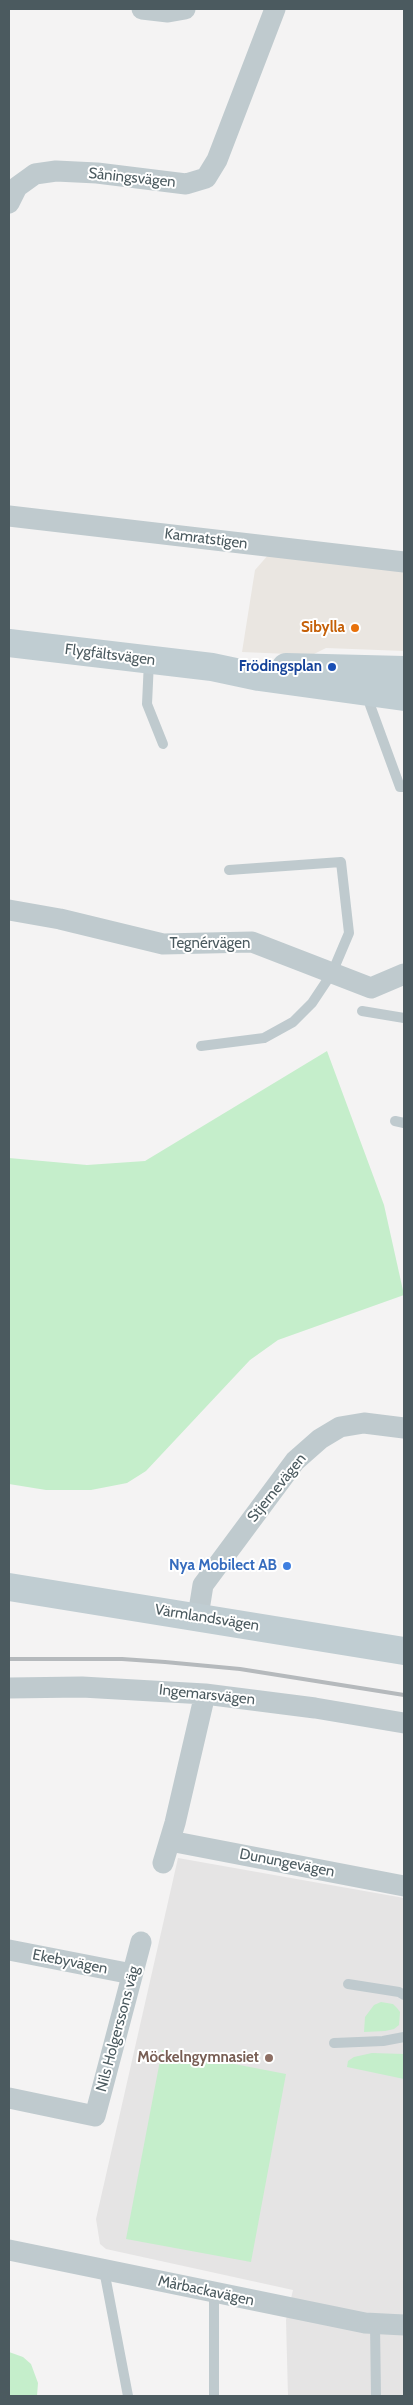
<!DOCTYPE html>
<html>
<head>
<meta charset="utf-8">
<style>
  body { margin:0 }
  #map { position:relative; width:413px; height:2405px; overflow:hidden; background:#f4f3f3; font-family:Cabin,sans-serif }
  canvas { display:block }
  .frame { position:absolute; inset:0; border:10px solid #4b5a5f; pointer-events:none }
</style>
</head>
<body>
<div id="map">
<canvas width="413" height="2405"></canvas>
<div class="frame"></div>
</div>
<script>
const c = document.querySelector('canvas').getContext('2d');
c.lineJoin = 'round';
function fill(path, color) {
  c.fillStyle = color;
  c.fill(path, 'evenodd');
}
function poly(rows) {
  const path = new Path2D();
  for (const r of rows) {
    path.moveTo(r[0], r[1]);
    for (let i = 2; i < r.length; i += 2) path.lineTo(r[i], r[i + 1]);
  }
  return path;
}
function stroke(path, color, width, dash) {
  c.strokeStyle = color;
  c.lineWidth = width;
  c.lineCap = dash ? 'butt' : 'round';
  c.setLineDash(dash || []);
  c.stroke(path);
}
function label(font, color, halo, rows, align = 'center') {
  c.font = font + ' Cabin,sans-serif';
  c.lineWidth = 4;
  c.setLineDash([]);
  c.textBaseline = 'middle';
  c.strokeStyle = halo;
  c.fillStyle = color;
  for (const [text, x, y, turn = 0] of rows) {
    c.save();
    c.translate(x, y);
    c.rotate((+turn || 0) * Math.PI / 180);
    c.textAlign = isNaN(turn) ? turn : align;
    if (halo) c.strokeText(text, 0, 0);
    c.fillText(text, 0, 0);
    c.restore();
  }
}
fill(poly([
  [269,554,404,570,404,651,326,648,312,655,242,652,255,570]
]), '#eae6e1');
fill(poly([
  [178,1858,404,1898,404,2396,288,2396,286,2320,293,2290,106,2249,100,2244,96,2219]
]), '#e5e4e4');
fill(poly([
  [327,1051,384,1205,404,1295,278,1340,250,1360,146,1471,127,1483,91,1490,46,1490,9,1484,9,1158,87,1165,145,1161],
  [381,2002,393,2004,397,2008,400,2012,399,2025,394,2029,385,2031,364,2032,365,2017,374,2005],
  [162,2050,286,2074,251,2262,126,2239],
  [372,2053,404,2054,404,2079,347,2067,348,2061,354,2057],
  [9,2352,23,2357,31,2364,38,2383,37,2396,9,2396]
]), '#c5eecb');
stroke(poly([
  [149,661,147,704,163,744],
  [370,705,400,787,404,787],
  [362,1011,404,1018],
  [201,1046,264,1038,293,1022,312,1003,332,973,349,933,341,862,229,870],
  [395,1121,404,1123],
  [348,1984,399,1992,404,1995],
  [334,2043,383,2041,404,2037],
  [104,2270,128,2396],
  [375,2324,376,2396],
  [214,2396,214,2292]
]), '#bfcace', 10);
stroke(poly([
  [142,9,168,12,185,9],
  [9,203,17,187,35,174,56,171,97,173,186,184,206,178,217,160,275,9],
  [9,516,404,562],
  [9,910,60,919,163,944,252,942,371,988,404,974],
  [198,1616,203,1585,295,1461,320,1439,340,1427,364,1423,404,1428],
  [9,1688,82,1687,205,1694,315,1708,404,1723],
  [170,1841,404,1886],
  [163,1863,175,1823,205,1694],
  [9,1950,132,1974],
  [9,2098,95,2116,141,1942],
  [9,2250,365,2323,404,2325]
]), '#bfcace', 21);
stroke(poly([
  [9,643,212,667,259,677,404,697],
  [286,667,404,670],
  [9,1587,404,1651]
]), '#c0cdd2', 28);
stroke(poly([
  [9,1659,122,1659,165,1662,240,1669,404,1695]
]), '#b5b9bc', 4);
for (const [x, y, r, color] of [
  [355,628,5,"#e8710a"],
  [332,667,5,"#1a4fb4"],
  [287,1566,5,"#3f7fe0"],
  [269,2058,5,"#8d6e63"]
]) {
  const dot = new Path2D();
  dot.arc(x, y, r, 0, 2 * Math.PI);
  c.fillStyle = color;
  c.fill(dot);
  stroke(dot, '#fff', 2);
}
label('15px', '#4b5a5f', '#fff', [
  ["Såningsvägen",132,178,6],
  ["Kamratstigen",206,539,7],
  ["Flygfältsvägen",110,655,7],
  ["Tegnérvägen",210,944],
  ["Stjernevägen",277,1488,-51],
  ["Värmlandsvägen",207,1618,9],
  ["Ingemarsvägen",207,1695,6],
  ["Dunungevägen",287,1863,11],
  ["Ekebyvägen",70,1962,11],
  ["Nils Holgerssons väg",118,2029,-75],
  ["Mårbackavägen",206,2291,12]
]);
label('bold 15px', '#c56008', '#fff', [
  ["Sibylla",345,628]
], 'right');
label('bold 15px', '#164399', '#fff', [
  ["Frödingsplan",322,667]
], 'right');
label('bold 15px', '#366cbe', '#fff', [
  ["Nya Mobilect AB",277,1566]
], 'right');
label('bold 15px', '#785e54', '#fff', [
  ["Möckelngymnasiet",259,2058]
], 'right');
</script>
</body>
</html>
